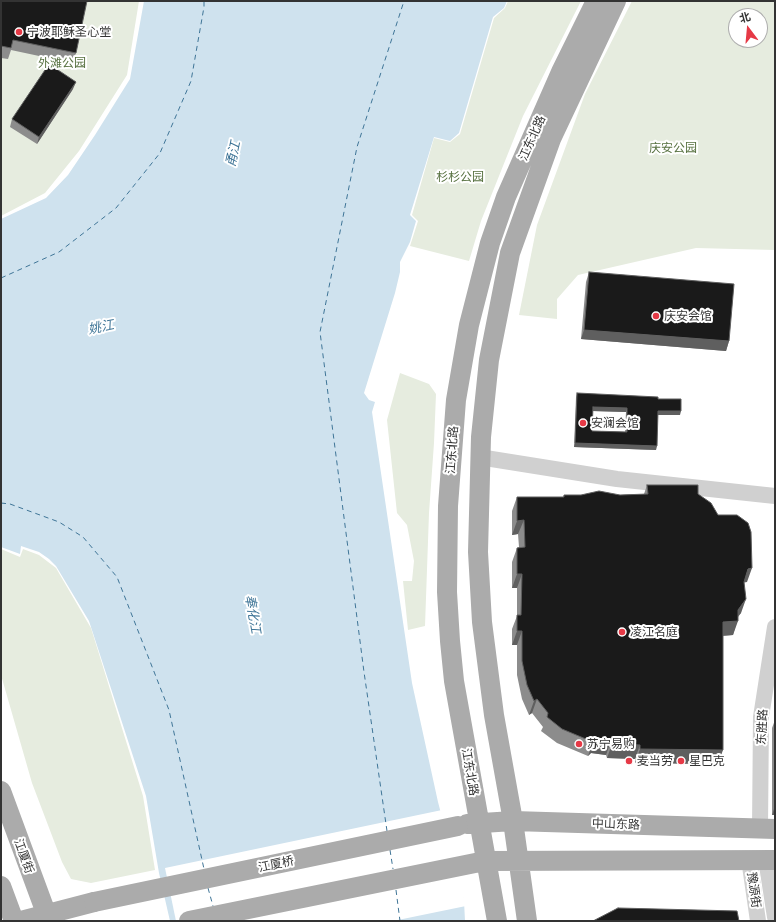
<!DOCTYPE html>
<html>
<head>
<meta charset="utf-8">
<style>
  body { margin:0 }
  #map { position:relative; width:776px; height:922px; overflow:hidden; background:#fff; font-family:Barlow,"Noto Sans SC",sans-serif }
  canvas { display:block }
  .frame { position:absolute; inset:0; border:2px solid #333; pointer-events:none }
  .north { position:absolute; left:728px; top:8px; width:40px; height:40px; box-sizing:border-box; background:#fff; border:1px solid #adadad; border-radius:50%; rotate:344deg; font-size:11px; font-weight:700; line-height:16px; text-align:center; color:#333 }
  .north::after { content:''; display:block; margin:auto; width:14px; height:18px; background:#e63946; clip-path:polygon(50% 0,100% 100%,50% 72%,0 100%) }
</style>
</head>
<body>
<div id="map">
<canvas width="776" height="922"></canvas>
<div class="frame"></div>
<div class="north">北</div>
</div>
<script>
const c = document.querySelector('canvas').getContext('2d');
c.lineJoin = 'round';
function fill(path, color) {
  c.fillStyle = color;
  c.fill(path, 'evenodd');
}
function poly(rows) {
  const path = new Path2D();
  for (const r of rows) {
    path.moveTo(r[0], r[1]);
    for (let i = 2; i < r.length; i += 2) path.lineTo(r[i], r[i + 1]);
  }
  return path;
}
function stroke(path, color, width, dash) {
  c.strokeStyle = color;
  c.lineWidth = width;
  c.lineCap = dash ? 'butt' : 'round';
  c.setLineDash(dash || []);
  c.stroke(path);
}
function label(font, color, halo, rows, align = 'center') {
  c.font = font + ' Barlow,"Noto Sans SC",sans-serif';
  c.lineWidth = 4;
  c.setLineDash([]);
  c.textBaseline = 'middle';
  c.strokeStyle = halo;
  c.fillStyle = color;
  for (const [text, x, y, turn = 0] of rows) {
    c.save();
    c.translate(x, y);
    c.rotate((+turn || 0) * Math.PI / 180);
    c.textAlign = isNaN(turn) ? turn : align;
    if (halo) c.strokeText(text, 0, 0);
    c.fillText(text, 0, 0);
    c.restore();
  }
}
fill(poly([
  [1,1,139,1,127,75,79,151,45,193,1,216],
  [508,1,581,1,523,116,481,221,469,261,410,246,418,221,412,215,434,138,450,142,460,134,494,18,505,8],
  [632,1,775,1,775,250,696,248,578,275,557,299,557,319,519,315,537,225,585,94],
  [736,16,760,16,760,40,736,40],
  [400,373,429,384,436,394,434,443,429,513,425,626,408,630,403,581,412,581,414,561,407,525,397,513,387,420],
  [1,549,20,557,23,549,39,555,56,568,91,628,143,796,155,870,91,883,71,879,62,862,32,783,1,675]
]), '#e6ecdf');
fill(poly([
  [144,1,507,1,504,8,493,17,459,133,450,141,434,137,410,215,416,221,410,242,400,262,400,272,395,293,364,393,369,400,375,402,372,412,412,683,438,802,464,901,465,921,170,921,159,873,146,796,89,621,56,566,49,559,39,552,21,546,20,554,1,547,1,219,46,198,68,175,95,135,130,79]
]), '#cfe2ee');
fill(poly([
  [442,810,466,906,393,921,176,921,165,868]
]), '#fff');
stroke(poly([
  [1,278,59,252,116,208,160,153,191,81,204,7,204,1],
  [1,503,10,504,59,522,83,537,117,577,169,710,204,869],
  [387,831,364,672,320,332,357,147,404,1],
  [390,850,393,869],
  [208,888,213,906],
  [396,890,400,921]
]), '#3f7597', 1, [5, 4]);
stroke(poly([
  [479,457,617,479,775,496],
  [760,828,761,717,775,627],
  [749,859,758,921],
  [766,859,775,917]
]), '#d0d0d0', 16);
stroke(poly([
  [1,791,49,921],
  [467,824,513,821,775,829],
  [1,886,14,921],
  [21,921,94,902],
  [189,921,485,861,775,860],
  [497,921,454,681,450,641,447,592,448,506,456,400,469,325,490,243,506,197,561,72,596,1],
  [527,921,513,821,494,715,482,622,478,552,481,437,489,360,510,253,551,139,616,1]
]), '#ababab', 20);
stroke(poly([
  [94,902,458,826]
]), '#ababab', 20);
fill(poly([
  [1,1,76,53,72,63,11,50,8,59,1,58],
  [73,89,37,144,10,127,12,119],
  [589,272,729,341,726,351,581,339,586,282],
  [577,393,658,399,680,415,658,415,656,450,574,447,576,397],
  [593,411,626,412,625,432,592,431],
  [647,485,698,494,747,582,744,582,741,613,738,617,733,635,723,636,718,764,635,763,635,759,607,758,606,755,591,753,588,756,557,743,541,731,543,727,532,713,529,715,522,699,517,675,517,645,512,645,512,629,517,616,517,588,512,588,512,562,517,548,519,547,518,534,512,535,512,511,517,497,563,497,564,495,620,495,644,494],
  [775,720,775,815,772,815,772,728]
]), '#8c8c8c');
fill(poly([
  [76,82,73,89,37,144,39,137],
  [584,330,729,341,726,351,581,339],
  [593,407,627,408,626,412,592,411],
  [658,411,681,411,680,415,656,415],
  [575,443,657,446,656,450,574,447],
  [524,520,518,534,512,535,517,521],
  [752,568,747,582,742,583,748,569],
  [517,574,522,574,517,588,512,588],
  [746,599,741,613,734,621,738,621,733,635,718,636,723,622,738,610],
  [517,631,522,631,517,645,512,645],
  [537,699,532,713,529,715,534,701],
  [596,739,611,741,606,755,591,753,588,756,593,742],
  [612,744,640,745,635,759,607,758],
  [640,749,723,750,718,764,635,763],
  [775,806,775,815,772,815]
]), '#5f5f5f');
const building = poly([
  [1,1,87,1,76,53,13,40,11,48,1,46,1,1],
  [49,64,76,82,39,137,12,119,49,64],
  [589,272,734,284,729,341,584,330,589,272],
  [577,393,658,397,658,399,681,399,681,411,658,411,657,446,575,443,577,393],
  [593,407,627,408,627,432,592,431,593,407],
  [647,485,698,485,698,494,711,503,718,515,737,515,748,523,751,532,752,568,748,569,744,582,746,599,738,610,738,621,723,622,723,750,640,749,640,745,612,744,611,741,596,739,593,742,562,729,547,717,548,713,537,699,534,701,527,685,522,661,522,631,517,631,517,615,521,615,522,574,517,574,517,548,525,547,524,520,517,521,517,497,564,497,564,495,581,495,599,491,620,495,648,494,647,485],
  [618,908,737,911,739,921,593,921,618,908]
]);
fill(building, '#1a1a1a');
stroke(building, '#5f5f5f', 1);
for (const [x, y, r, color] of [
  [19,32,4,"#e63946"],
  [656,316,4,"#e63946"],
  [583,423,4,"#e63946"],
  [622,632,4,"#e63946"],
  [579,744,4,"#e63946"],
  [629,761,4,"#e63946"],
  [681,761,4,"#e63946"]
]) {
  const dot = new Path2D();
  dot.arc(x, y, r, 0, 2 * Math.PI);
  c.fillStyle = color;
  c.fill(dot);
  stroke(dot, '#fff', 1.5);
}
label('12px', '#333', '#fff', [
  ["宁波耶稣圣心堂",27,32],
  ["庆安会馆",664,316],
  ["安澜会馆",591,423],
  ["凌江名庭",630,632],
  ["苏宁易购",587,744],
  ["麦当劳",637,761],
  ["星巴克",689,761]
], 'left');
label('12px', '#56703f', '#fff', [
  ["外滩公园",62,63],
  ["庆安公园",673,148],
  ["杉杉公园",460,177]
]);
label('12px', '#333', '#fff', [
  ["江东北路",532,138,-66],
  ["江东北路",452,450,-86],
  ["东胜路",762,727,-87],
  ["江东北路",470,772,80],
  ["中山东路",616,824,2],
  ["江厦街",24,856,70],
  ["江厦桥",276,864,-12],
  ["豫源街",754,890,82]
]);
label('italic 13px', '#3f7597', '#fff', [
  ["甬江",233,154,-78],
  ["姚江",101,327,-11],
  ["奉化江",253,614,80]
]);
</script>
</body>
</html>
